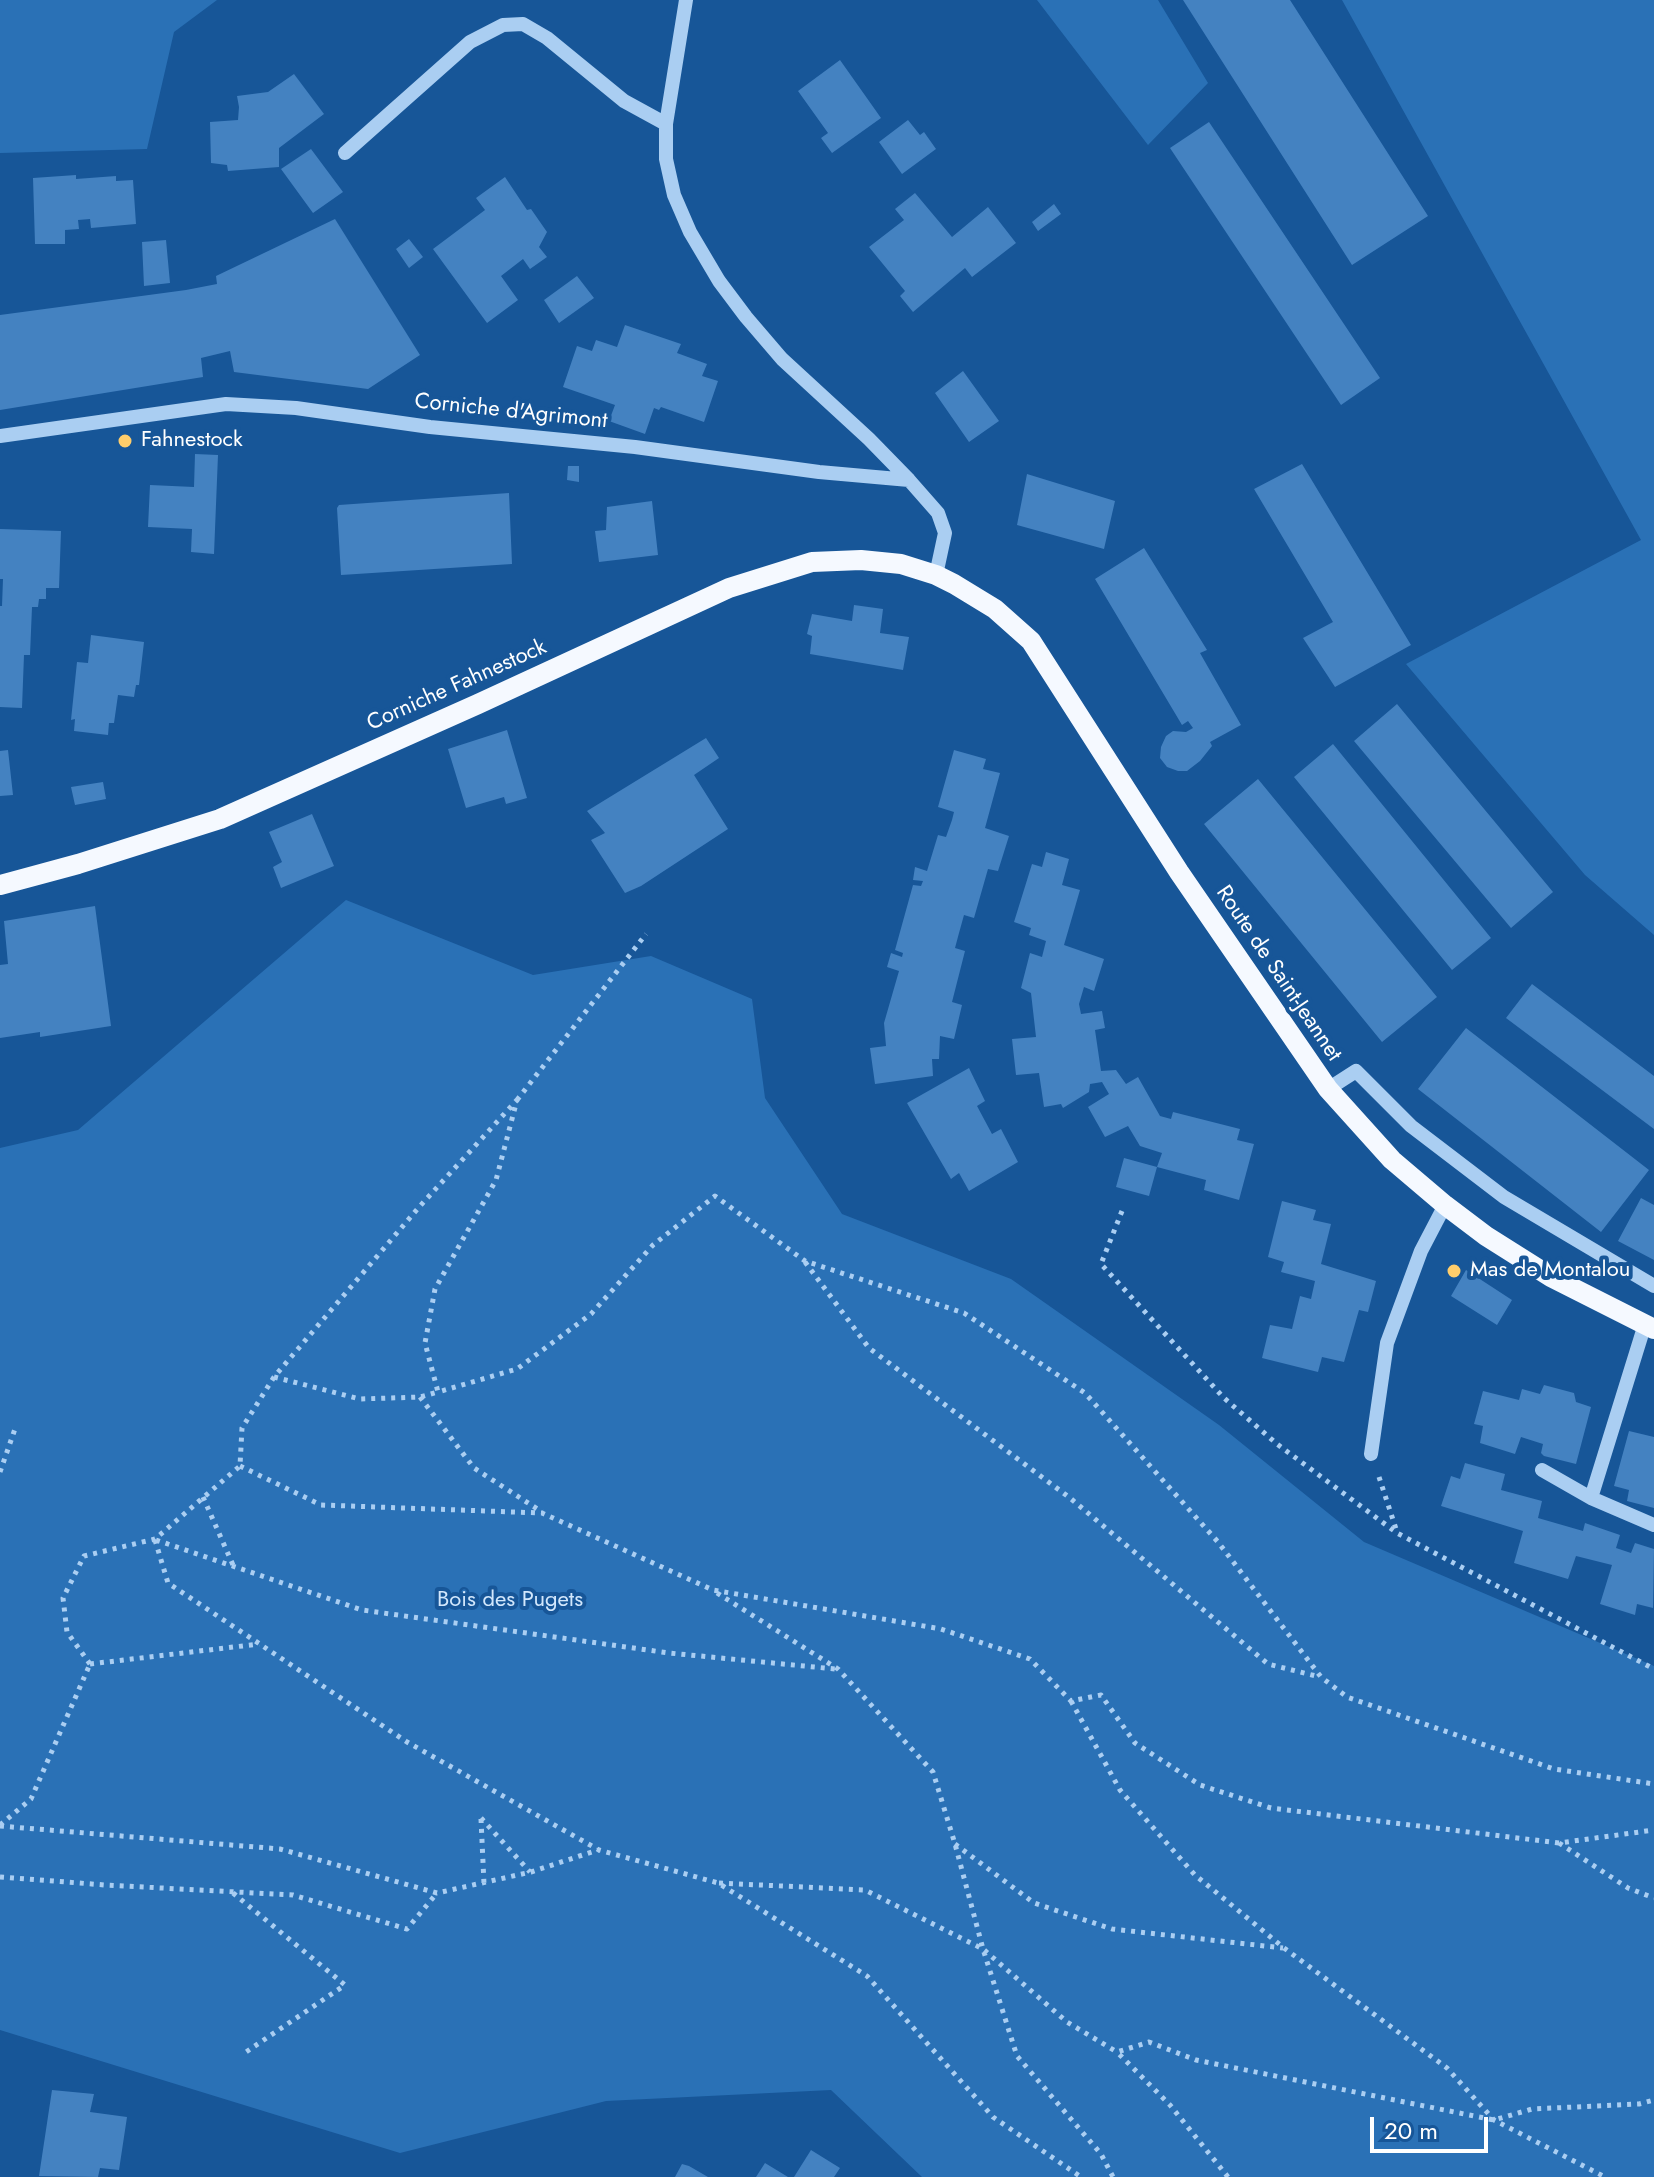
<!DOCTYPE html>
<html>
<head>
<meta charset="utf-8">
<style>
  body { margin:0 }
  #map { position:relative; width:1654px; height:2177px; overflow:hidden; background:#175698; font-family:Jost,sans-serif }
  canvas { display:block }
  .scale { position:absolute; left:1370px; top:2117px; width:118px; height:36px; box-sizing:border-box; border:4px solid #fff; border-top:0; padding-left:10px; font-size:24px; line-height:28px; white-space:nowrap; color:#fff; -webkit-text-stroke:6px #175698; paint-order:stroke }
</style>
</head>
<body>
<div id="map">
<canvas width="1654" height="2177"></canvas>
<div class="scale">20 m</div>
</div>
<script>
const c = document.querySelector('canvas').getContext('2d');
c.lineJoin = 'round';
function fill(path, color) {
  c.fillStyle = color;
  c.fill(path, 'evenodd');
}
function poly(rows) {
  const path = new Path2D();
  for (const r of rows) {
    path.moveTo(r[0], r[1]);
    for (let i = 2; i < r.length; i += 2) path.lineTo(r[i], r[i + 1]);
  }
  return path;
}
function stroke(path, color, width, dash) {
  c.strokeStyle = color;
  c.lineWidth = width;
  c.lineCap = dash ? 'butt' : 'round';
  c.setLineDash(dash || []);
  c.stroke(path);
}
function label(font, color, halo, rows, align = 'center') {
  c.font = font + ' Jost,sans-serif';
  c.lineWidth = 8;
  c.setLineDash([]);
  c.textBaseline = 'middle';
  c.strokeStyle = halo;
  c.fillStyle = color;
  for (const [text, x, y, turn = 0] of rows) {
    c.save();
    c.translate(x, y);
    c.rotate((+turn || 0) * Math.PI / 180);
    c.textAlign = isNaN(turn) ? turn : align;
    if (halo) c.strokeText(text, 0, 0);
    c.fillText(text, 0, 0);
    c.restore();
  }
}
fill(poly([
  [0,0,217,0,174,32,147,149,0,153],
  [1037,0,1158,0,1208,83,1148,145],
  [1342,0,1654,0,1654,935,1585,875,1406,664,1641,540],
  [346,900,533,975,651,956,752,999,765,1098,842,1214,1011,1279,1219,1425,1364,1542,1654,1666,1654,2177,922,2177,831,2090,606,2101,400,2153,0,2030,0,1148,78,1130]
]), '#2a71b6');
fill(poly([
  [1183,0,1290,0,1428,216,1352,265],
  [840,60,881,118,832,153,821,138,828,133,798,91],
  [294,74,324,114,279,148,279,167,228,171,227,165,211,163,210,122,238,120,239,107,237,96,268,92],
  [908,120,920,135,924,132,936,149,902,174,879,142],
  [1209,122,1380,378,1341,405,1170,148],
  [311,149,343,192,313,213,281,169],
  [76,175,76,179,116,176,116,181,133,180,136,224,91,228,90,219,78,220,79,229,65,230,65,244,35,244,33,178],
  [505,177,527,210,531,209,547,232,539,247,547,257,530,269,523,259,501,276,518,300,487,323,433,249,485,210,476,198],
  [915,193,952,237,988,207,1016,243,972,277,965,268,913,312,900,296,905,291,869,247,904,220,895,209],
  [1054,204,1061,214,1038,231,1032,222],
  [335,219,420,355,368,389,234,372,230,351,201,358,203,377,0,410,0,315,186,290,217,284,216,276],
  [409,239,423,257,409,268,396,249],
  [166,240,170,283,144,286,142,242],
  [577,276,594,298,559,323,544,300],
  [625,325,681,344,677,353,707,364,702,376,718,381,704,422,661,407,659,410,654,408,645,434,609,421,615,405,563,387,577,346,592,351,596,340,617,347],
  [963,371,999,421,969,442,935,393],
  [195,454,218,455,214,554,191,552,192,529,148,527,150,485,194,487],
  [1302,464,1411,645,1335,687,1303,638,1333,622,1254,489],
  [568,466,579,466,579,482,567,480],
  [1027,474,1115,501,1104,549,1017,525],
  [509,493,512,564,341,575,337,508,339,505],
  [652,501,658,555,599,562,595,531,606,530,607,507],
  [0,529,61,531,59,588,46,588,46,599,39,599,38,607,32,607,30,655,24,655,22,708,0,707,0,606,2,606,3,579,0,579],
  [1144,548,1207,650,1200,653,1241,725,1210,742,1212,746,1200,761,1187,771,1178,771,1167,767,1160,758,1161,747,1166,736,1173,731,1186,732,1193,728,1188,721,1182,725,1095,579],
  [854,605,883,609,880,633,909,637,903,670,810,654,812,636,807,634,812,614,852,621],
  [91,635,144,642,139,685,136,685,134,697,118,695,114,723,109,723,108,735,74,731,75,719,71,720,77,662,88,663],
  [1397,704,1553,892,1511,928,1354,741],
  [507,730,527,798,506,804,504,797,466,808,448,749],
  [706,738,719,758,694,775,728,829,641,886,625,893,591,840,605,833,587,811],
  [1333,744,1491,938,1452,970,1294,777],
  [8,750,13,795,0,796,0,751],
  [954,750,986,759,983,769,1000,773,985,828,1009,836,998,871,988,869,974,918,964,915,959,933,955,948,965,951,952,1002,962,1005,954,1039,940,1036,939,1059,932,1059,933,1076,875,1084,870,1048,886,1046,884,1023,899,971,887,967,891,953,902,957,903,953,895,950,913,885,921,886,923,881,913,880,915,867,927,871,938,835,946,837,952,820,954,812,938,807],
  [1258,779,1437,997,1382,1042,1204,824],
  [103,782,106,799,75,805,71,787],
  [312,814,334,866,281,888,273,867,282,862,269,832],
  [1046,852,1069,859,1062,885,1080,890,1064,945,1104,959,1094,991,1084,987,1079,1004,1081,1014,1102,1011,1105,1028,1095,1030,1101,1071,1116,1070,1126,1084,1138,1077,1160,1116,1171,1119,1173,1112,1240,1129,1237,1140,1254,1144,1239,1200,1204,1190,1206,1180,1157,1167,1162,1153,1140,1146,1128,1126,1105,1137,1088,1107,1109,1094,1102,1082,1090,1084,1089,1092,1063,1108,1061,1104,1044,1107,1039,1073,1016,1075,1012,1039,1036,1037,1031,993,1021,988,1030,953,1042,957,1046,941,1029,935,1031,928,1014,922,1032,864,1042,867],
  [95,906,111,1026,40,1037,40,1032,0,1038,0,965,8,964,4,921],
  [1532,984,1654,1076,1654,1129,1506,1018],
  [1466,1028,1649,1170,1601,1232,1418,1089],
  [969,1068,985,1101,977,1106,992,1134,1001,1129,1018,1162,969,1191,959,1173,951,1179,907,1103],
  [1124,1158,1157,1167,1149,1196,1116,1187],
  [1641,1198,1654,1205,1654,1260,1618,1241],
  [1282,1201,1316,1210,1313,1220,1331,1224,1321,1264,1376,1281,1368,1312,1359,1310,1344,1362,1322,1357,1318,1372,1262,1358,1270,1325,1292,1329,1300,1296,1311,1299,1315,1281,1281,1272,1284,1262,1268,1257],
  [1466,1270,1512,1300,1497,1325,1451,1296],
  [1544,1385,1574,1393,1576,1402,1591,1407,1576,1464,1544,1456,1541,1453,1543,1444,1521,1437,1515,1454,1480,1443,1483,1426,1474,1424,1483,1391,1519,1400,1522,1389,1540,1394],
  [1629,1431,1654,1437,1654,1508,1627,1501,1629,1490,1614,1486],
  [1465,1463,1505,1474,1501,1490,1542,1501,1538,1518,1583,1531,1585,1523,1620,1535,1616,1548,1631,1553,1635,1543,1654,1549,1653,1608,1637,1604,1635,1615,1600,1604,1612,1565,1576,1556,1568,1579,1514,1563,1523,1531,1441,1506,1451,1476,1460,1479],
  [52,2090,94,2094,90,2112,127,2117,119,2170,100,2168,98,2177,39,2176],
  [811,2150,840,2168,834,2177,794,2177],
  [765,2163,788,2177,756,2177],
  [682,2164,689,2166,708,2177,675,2177]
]), '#4482c1');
stroke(poly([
  [517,1100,646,934],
  [1122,1211,1101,1264,1224,1398,1277,1444,1397,1533,1654,1669],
  [805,1262,869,1348,1070,1498,1268,1664,1320,1677],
  [274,1377,360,1399,420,1397,438,1392],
  [420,1397,474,1468,542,1512],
  [240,1466,321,1505,542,1513,713,1590,941,1629,1030,1659,1071,1701,1101,1695,1135,1743,1200,1785,1271,1808,1559,1843,1654,1830],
  [0,1472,16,1426],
  [1379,1477,1397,1532],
  [203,1497,233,1565],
  [155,1540,168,1583,407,1742,599,1850,718,1883,867,1976,993,2117,1081,2177],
  [156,1540,362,1610,669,1653,835,1669],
  [717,1593,838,1669,933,1772,955,1844,983,1949,1017,2056,1101,2154,1113,2177],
  [90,1664,67,1632,63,1598,84,1556,155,1539,240,1466,242,1428,274,1377,420,1206,517,1100,496,1180,435,1289,425,1343,438,1392,517,1369,591,1314,653,1245,715,1196,805,1261,964,1313,1085,1393,1218,1542,1321,1677,1347,1697,1554,1769,1654,1784],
  [90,1664,259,1644],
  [1071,1701,1120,1790,1195,1875,1284,1948,1447,2068,1494,2120,1605,2177],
  [481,1818,530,1872],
  [481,1819,484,1884],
  [0,1825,31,1799,90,1664],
  [0,1826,280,1849,437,1893,531,1872,598,1850],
  [1559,1843,1628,1888,1654,1898],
  [955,1844,1034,1903,1112,1929,1283,1948],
  [0,1877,105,1885,293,1895,407,1929,437,1893],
  [719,1883,865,1890,983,1949,1067,2022,1117,2052],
  [233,1893,345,1985,243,2054],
  [1228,2177,1170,2105,1117,2052,1149,2042,1196,2060,1494,2120,1532,2109,1639,2104,1654,2100]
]), '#aacef2', 5, [4, 6]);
stroke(poly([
  [686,0,666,124,666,159,674,195,690,232,719,281,746,317,782,359,869,439,909,480,938,513,945,533,936,575],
  [345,153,470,42,503,25,523,24,547,38,624,101,666,124],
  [0,436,226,404,296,408,430,427,635,447,819,472,909,480],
  [1328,1089,1356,1071,1411,1126,1504,1197,1654,1286],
  [1371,1454,1387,1343,1421,1251,1445,1205],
  [1542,1470,1591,1498,1654,1525],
  [1591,1498,1645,1324]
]), '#aacef2', 14);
stroke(poly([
  [0,885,78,864,220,819,478,704,729,588,812,562,861,560,901,564,936,575,954,584,995,609,1031,641,1179,872,1328,1089,1392,1160,1445,1205,1486,1236,1551,1277,1654,1329]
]), '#f5f9ff', 20);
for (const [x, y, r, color] of [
  [125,441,8,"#ffcd6b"],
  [1454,1271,8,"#ffcd6b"]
]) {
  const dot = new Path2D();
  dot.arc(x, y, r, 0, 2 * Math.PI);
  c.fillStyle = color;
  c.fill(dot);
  stroke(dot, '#175698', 3);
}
label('22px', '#fff', '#175698', [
  ["Corniche d'Agrimont",511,412,6],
  ["Corniche Fahnestock",457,686,-24],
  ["Route de Saint-Jeannet",1278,974,56]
]);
label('22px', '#fff', '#175698', [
  ["Fahnestock",141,441],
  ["Mas de Montalou",1470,1271]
], 'left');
label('22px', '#d2e7fc', '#175698', [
  ["Bois des Pugets",510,1601]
]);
</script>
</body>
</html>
